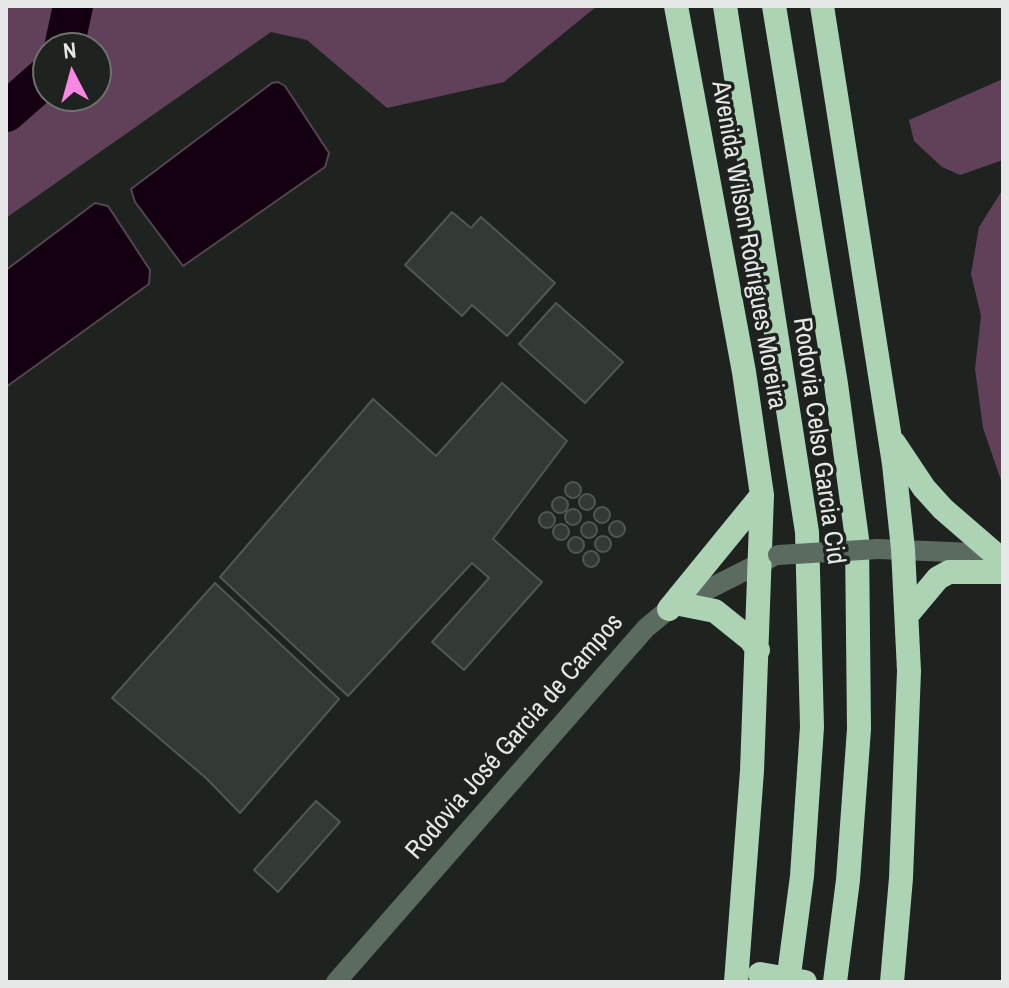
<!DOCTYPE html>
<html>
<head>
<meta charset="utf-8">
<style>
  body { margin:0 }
  #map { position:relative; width:1009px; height:988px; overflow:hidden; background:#1e231f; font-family:"Archivo Narrow",sans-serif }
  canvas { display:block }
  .frame { position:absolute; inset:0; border:8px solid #e5e8e6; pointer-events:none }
  .north { position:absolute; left:32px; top:32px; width:80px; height:80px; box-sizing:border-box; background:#1e231f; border:2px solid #6e726f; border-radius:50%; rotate:354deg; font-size:22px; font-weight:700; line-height:32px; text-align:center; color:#e5e8e6 }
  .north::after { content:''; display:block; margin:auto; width:28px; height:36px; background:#fb87e5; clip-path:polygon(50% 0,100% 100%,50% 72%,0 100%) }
</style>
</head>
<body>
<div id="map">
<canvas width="1009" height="988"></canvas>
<div class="frame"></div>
<div class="north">N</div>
</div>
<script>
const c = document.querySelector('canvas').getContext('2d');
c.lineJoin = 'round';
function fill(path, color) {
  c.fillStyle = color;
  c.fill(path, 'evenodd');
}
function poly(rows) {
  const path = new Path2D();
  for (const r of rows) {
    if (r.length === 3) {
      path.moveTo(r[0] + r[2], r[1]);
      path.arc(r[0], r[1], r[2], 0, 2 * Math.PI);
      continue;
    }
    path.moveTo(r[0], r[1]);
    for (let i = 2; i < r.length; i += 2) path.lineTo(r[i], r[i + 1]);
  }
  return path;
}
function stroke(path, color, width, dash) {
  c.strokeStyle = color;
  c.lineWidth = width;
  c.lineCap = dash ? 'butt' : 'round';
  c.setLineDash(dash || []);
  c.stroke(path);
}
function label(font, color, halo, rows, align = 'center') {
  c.font = font + ' "Archivo Narrow",sans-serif';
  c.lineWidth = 7;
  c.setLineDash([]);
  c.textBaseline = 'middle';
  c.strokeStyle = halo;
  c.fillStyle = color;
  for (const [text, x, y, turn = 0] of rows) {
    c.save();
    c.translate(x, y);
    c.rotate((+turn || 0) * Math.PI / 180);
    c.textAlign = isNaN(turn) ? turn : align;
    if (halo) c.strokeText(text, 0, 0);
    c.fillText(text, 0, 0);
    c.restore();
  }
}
fill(poly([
  [6,6,597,6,504,82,387,108,307,40,271,32,6,218],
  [48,48,96,48,96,96,48,96],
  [1003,79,1003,160,960,175,942,167,914,141,909,120],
  [1003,189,1003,486,983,428,975,369,981,316,971,274,979,227]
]), '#61405a');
const water = poly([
  [278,82,285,86,329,153,325,167,183,266,135,202,131,189,272,83,278,82],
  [95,203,108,206,150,270,149,284,6,387,6,270,95,203]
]);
fill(water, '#150011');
stroke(water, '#534651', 2);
stroke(poly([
  [64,48,73,6],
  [6,112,48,75]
]), '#150011', 40);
const building = poly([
  [452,212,471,228,481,217,555,283,507,336,472,305,462,316,405,265,452,212],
  [556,303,623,362,585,403,519,344,556,303],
  [502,383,567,441,493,539,542,582,464,670,432,642,489,578,472,563,348,696,220,577,373,399,436,456,502,383],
  [573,490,8],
  [587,502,8],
  [560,505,8],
  [602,515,8],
  [573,517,8],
  [547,520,8],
  [617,529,8],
  [589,530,8],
  [561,532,8],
  [603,544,8],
  [576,545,8],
  [591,559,8],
  [215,583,339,699,240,813,206,778,112,698,215,583],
  [316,801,340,822,278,892,254,870,316,801]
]);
fill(building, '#333935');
stroke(building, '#515752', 2);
stroke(poly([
  [878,549,974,553,999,564],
  [336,982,646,628,669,609,772,557]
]), '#5c6b5f', 20);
stroke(poly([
  [676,6,744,372,762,495,752,771,736,982],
  [725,6,807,532,812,727,802,876,788,982],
  [774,6,836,384,857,539,859,729,848,880,835,982],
  [822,6,894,464,903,549,909,671,901,878,892,982],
  [894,443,924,488,943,509,1003,561],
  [680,604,715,611,751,640,758,650],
  [669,609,762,495],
  [907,615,938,578,949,572,1003,572]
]), '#abd3b4', 24);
stroke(poly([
  [778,555,878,549]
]), '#5c6b5f', 20);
stroke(poly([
  [760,974,805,982]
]), '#abd3b4', 24);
label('26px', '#e5e8e6', '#1e231f', [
  ["Avenida Wilson Rodrigues Moreira",748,245,80],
  ["Rodovia Celso Garcia Cid",818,441,82],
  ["Rodovia José Garcia de Campos",515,737,-49]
]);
</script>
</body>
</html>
